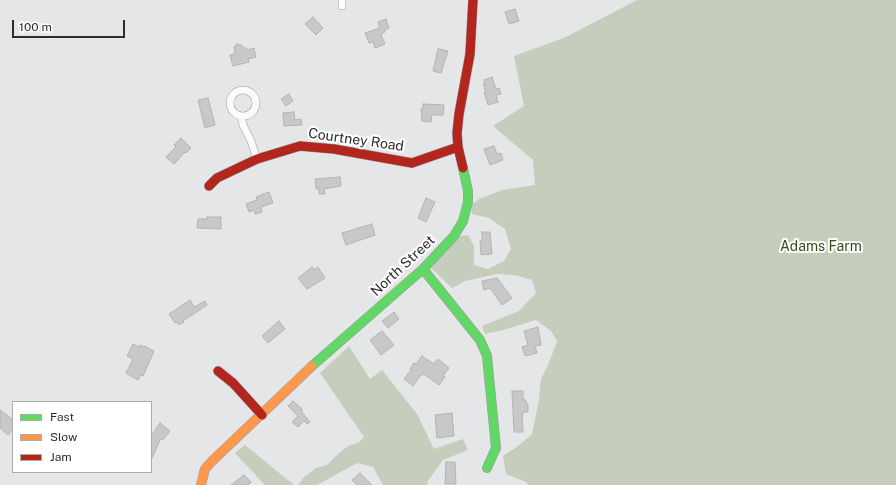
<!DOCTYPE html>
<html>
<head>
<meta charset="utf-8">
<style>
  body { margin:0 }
  #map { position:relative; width:896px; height:485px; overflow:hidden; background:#e5e6e8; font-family:"Public Sans",sans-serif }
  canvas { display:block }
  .legend { position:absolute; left:12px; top:401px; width:140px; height:72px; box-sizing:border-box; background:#fff; border:1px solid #ababab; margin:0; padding:5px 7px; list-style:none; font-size:12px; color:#2d2d2e }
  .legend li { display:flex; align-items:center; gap:8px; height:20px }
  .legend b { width:20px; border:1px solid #ababab }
  .scale { position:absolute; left:12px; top:20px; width:113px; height:18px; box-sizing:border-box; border:2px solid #2d2d2e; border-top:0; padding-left:5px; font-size:12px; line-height:14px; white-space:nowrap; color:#2d2d2e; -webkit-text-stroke:3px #fff; paint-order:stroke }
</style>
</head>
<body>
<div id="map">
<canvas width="896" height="485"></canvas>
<ul class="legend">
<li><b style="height:5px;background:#63d668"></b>Fast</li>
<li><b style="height:5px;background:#ff974d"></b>Slow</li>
<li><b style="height:5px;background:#b3261e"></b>Jam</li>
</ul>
<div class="scale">100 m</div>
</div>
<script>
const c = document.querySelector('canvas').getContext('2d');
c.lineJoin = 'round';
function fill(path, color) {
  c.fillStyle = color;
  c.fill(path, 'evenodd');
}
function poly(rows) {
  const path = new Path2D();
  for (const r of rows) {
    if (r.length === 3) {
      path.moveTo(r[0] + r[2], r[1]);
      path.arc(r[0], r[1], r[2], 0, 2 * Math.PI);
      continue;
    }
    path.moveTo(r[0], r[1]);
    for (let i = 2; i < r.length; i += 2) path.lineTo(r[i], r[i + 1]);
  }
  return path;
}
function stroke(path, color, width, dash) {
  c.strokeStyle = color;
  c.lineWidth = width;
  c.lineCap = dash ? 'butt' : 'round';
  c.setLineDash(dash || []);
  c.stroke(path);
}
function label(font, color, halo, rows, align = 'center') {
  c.font = font + ' "Public Sans",sans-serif';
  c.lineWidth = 4;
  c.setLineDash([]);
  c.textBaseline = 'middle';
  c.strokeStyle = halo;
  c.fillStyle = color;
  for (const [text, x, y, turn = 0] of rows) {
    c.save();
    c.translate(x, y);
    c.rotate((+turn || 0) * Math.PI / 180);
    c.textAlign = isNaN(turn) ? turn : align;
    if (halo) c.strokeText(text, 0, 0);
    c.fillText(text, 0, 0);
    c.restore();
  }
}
fill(poly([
  [637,0,896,0,896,485,529,485,526,482,506,474,503,456,518,446,532,434,539,400,541,379,549,363,557,341,551,331,536,320,503,330,485,334,482,326,519,311,536,293,532,280,515,275,497,274,465,281,452,288,431,268,458,236,468,235,474,246,474,265,488,269,504,261,511,249,505,229,489,218,472,214,471,205,479,199,502,190,535,185,533,160,493,126,524,106,514,56,566,37],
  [349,346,370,379,382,370,417,414,434,449,463,439,468,450,443,460,427,482,428,485,383,485,373,467,357,463,317,485,298,485,304,477,316,468,327,465,336,456,348,446,358,443,364,437,320,373],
  [245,445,294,485,265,485,235,453]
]), '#c5cebd');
const building = poly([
  [515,9,519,21,509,24,505,12,515,9],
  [313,17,323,28,316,35,305,24,313,17],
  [386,19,389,28,384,30,385,32,381,34,385,44,375,48,373,42,369,43,365,33,380,28,378,22,386,19],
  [237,44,241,45,244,48,246,48,247,50,254,48,256,57,248,59,249,62,233,66,230,55,235,54,234,47,237,44],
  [438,49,448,51,441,73,433,71,438,49],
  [492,77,496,89,499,88,501,94,496,95,498,102,488,105,484,92,486,92,483,84,485,84,484,80,492,77],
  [289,94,293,101,286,106,281,99,289,94],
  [208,98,215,125,205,128,198,100,208,98],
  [423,104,444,105,443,115,432,115,431,122,422,121,421,108,423,108,423,104],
  [294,112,295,120,301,119,302,125,284,126,283,113,294,112],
  [181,138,191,148,186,153,185,152,174,164,166,157,176,147,174,145,181,138],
  [494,146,497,154,501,153,503,160,490,165,484,149,494,146],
  [340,177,341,186,324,189,325,194,319,194,319,189,316,189,315,179,340,177],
  [269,192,273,203,261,207,262,212,255,214,254,210,249,212,246,204,257,200,256,197,269,192],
  [426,198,435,202,426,222,418,218,426,198],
  [207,217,221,217,221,229,197,228,198,219,207,219,207,217],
  [372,224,375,235,346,245,342,233,372,224],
  [482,232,490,232,492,254,481,255,480,241,482,241,482,232],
  [312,267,314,270,318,267,325,278,307,289,298,278,312,267],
  [497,278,512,298,502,305,490,288,484,290,482,281,497,278],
  [190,300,194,307,205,301,207,305,183,321,184,322,179,325,176,322,175,323,169,314,190,300],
  [394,312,399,319,388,328,382,321,394,312],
  [279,321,285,329,268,343,262,336,279,321],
  [538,327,541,345,535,346,537,353,525,356,522,347,528,345,524,331,538,327],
  [382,331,394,345,381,355,370,340,382,331],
  [133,344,139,347,140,345,144,347,144,346,154,351,143,376,141,375,138,380,126,373,133,359,127,356,133,344],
  [422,356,434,364,438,359,449,368,443,376,445,377,439,385,424,374,422,375,421,375,413,386,404,379,411,370,410,369,414,363,416,364,422,356],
  [512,391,523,391,523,400,526,400,526,404,528,404,528,412,523,412,523,415,522,415,523,432,514,432,512,391],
  [293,401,303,410,301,411,310,422,307,424,304,421,298,427,292,422,298,416,288,406,293,401],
  [0,410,13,420,13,430,8,435,0,428,0,410],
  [452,413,454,436,437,438,435,415,452,413],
  [160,423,170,431,163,440,161,438,151,460,151,436,160,423],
  [446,462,455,462,456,484,445,484,446,462],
  [360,473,372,485,357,485,352,480,360,473],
  [244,475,251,482,248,485,231,485,244,475]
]);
fill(building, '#c9c8c9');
stroke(building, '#b4b3b4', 1);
const street = poly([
  [342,0,342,6],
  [243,103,13],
  [241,116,243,125,251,141,257,159]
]);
const fast = poly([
  [423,269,480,340,487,356,496,448,487,468],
  [312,366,423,269,454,236,463,221,468,202,468,191,463,168]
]);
const slow = poly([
  [201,485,205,469,212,461,312,366]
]);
const jam = poly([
  [463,168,458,147,457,133,459,114,470,54,473,0],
  [209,186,217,178,257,159,300,146,334,149,412,163,458,147],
  [218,371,233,383,262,415]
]);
stroke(street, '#9b9c9e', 8);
stroke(fast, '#9b9c9e', 10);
stroke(slow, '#9b9c9e', 10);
stroke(jam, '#9b9c9e', 10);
stroke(street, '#fbfbfc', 7);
stroke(fast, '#63d668', 9);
stroke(slow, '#ff974d', 9);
stroke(jam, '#b3261e', 9);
label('14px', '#2d2d2e', '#fff', [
  ["Courtney Road",356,140,8],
  ["North Street",403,266,-43]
]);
label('14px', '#374b17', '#fff', [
  ["Adams Farm",821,247]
]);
</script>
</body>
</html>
